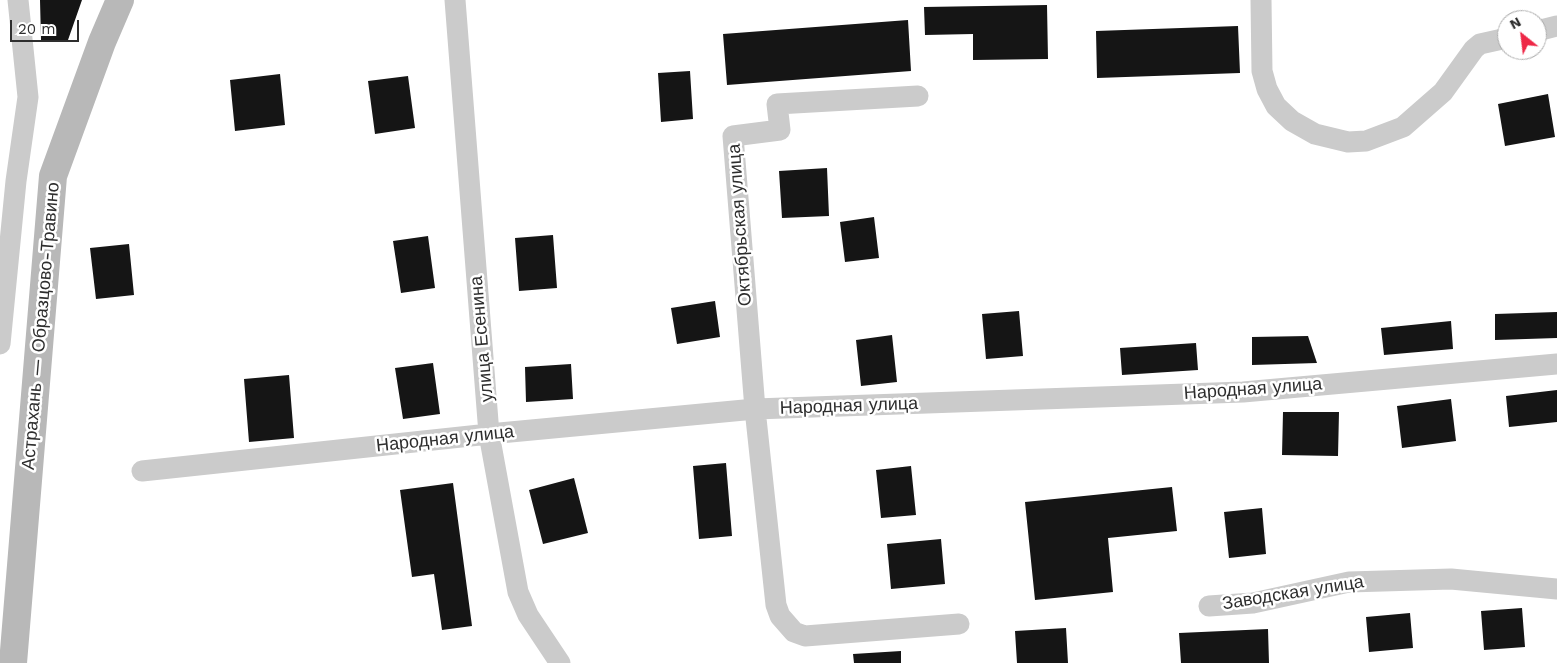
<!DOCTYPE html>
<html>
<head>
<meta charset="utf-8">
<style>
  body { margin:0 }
  #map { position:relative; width:1557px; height:663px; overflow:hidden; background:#fff; font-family:"Work Sans",sans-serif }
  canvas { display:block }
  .north { position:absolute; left:1497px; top:10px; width:50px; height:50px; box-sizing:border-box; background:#fff; border:1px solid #ababab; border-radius:50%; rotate:331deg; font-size:14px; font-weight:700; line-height:20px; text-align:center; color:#2e2e2e }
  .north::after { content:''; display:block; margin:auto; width:18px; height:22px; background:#ee2746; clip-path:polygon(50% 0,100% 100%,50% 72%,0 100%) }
  .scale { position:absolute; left:10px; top:20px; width:69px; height:22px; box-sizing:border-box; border:2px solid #2e2e2e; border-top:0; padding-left:6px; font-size:15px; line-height:18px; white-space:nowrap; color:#2e2e2e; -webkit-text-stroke:4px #fff; paint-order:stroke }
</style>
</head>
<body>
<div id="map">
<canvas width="1557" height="663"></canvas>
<div class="north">N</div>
<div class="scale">20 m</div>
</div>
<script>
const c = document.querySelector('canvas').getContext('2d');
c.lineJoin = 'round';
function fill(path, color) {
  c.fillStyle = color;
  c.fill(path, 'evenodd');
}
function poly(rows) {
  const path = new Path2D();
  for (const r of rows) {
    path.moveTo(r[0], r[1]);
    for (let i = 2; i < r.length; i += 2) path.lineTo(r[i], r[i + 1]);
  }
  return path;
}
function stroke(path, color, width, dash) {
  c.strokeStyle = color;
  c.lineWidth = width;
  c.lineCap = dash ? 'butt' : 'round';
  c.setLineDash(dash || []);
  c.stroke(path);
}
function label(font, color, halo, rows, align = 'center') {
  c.font = font + ' "Work Sans",sans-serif';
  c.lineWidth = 5;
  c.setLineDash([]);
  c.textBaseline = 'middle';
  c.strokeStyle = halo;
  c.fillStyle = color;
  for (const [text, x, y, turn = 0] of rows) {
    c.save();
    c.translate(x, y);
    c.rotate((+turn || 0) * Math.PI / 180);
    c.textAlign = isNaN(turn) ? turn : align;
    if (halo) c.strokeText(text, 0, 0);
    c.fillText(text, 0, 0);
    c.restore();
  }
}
fill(poly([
  [40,0,82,0,68,40,41,40],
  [1047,5,1048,59,973,60,973,34,925,35,924,7],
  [908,20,911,71,727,85,723,34],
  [1238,26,1240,73,1097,78,1096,31],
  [690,71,693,119,661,122,658,73],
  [280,74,285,125,235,131,230,80],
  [408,76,415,128,375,134,368,81],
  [1548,94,1555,137,1505,146,1498,104],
  [827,168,829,216,782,218,779,171],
  [874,217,879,258,845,262,840,222],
  [553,235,557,288,519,291,515,238],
  [428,236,435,288,401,293,393,241],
  [129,244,134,295,96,299,90,248],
  [715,301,720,337,677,344,671,308],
  [1019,311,1023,356,986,359,982,314],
  [1557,312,1557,338,1495,340,1495,314],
  [1451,321,1453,349,1384,355,1381,328],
  [892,335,897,382,861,386,856,340],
  [1308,336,1317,363,1252,365,1252,337],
  [1196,343,1198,370,1122,375,1120,348],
  [433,363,440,414,403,419,395,368],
  [571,364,573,399,526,402,525,367],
  [289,375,294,438,249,442,244,379],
  [1557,390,1557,422,1509,427,1506,396],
  [1451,399,1456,441,1402,448,1397,406],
  [1283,412,1339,412,1338,456,1282,455],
  [726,463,732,536,699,539,693,466],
  [911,466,916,515,881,518,876,470],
  [574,478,588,533,543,544,529,490],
  [453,483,472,626,442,630,434,574,412,577,400,490],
  [1172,487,1177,531,1108,538,1113,592,1035,600,1025,502],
  [1262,508,1266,554,1229,558,1224,512],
  [941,539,945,584,891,589,887,544],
  [1522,608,1525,647,1484,650,1481,611],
  [1410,613,1413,648,1369,652,1366,617],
  [1066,628,1068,663,1017,663,1015,631],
  [1268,629,1269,663,1181,663,1179,633],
  [901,651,901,663,854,663,853,654]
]), '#151515');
stroke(poly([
  [455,0,489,434,518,592,528,615,560,663],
  [1261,0,1262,71,1267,89,1276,106,1292,121,1315,134,1348,142,1366,141,1403,127,1443,92,1474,49,1480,44,1507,38],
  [1537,31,1557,26],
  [918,96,777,104,780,130,733,136,755,409,776,605,780,616,794,632,805,636,959,624],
  [0,344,16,181,28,97,18,0],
  [142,471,489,434,755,409,1243,392,1557,364],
  [1209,606,1253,603,1349,582,1451,579,1557,589]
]), '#cbcbcb', 21);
stroke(poly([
  [13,663,53,176,102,42,120,0]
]), '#b8b8b8', 28);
label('18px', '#2e2e2e', '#fff', [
  ["Октябрьская улица",740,225,-94],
  ["Астрахань — Образцово-Травино",41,326,-85],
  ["улица Есенина",482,339,-95],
  ["Народная улица",1253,389,-4],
  ["Народная улица",849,406,-2],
  ["Народная улица",445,439,-6],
  ["Заводская улица",1293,593,-9]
]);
</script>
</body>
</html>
